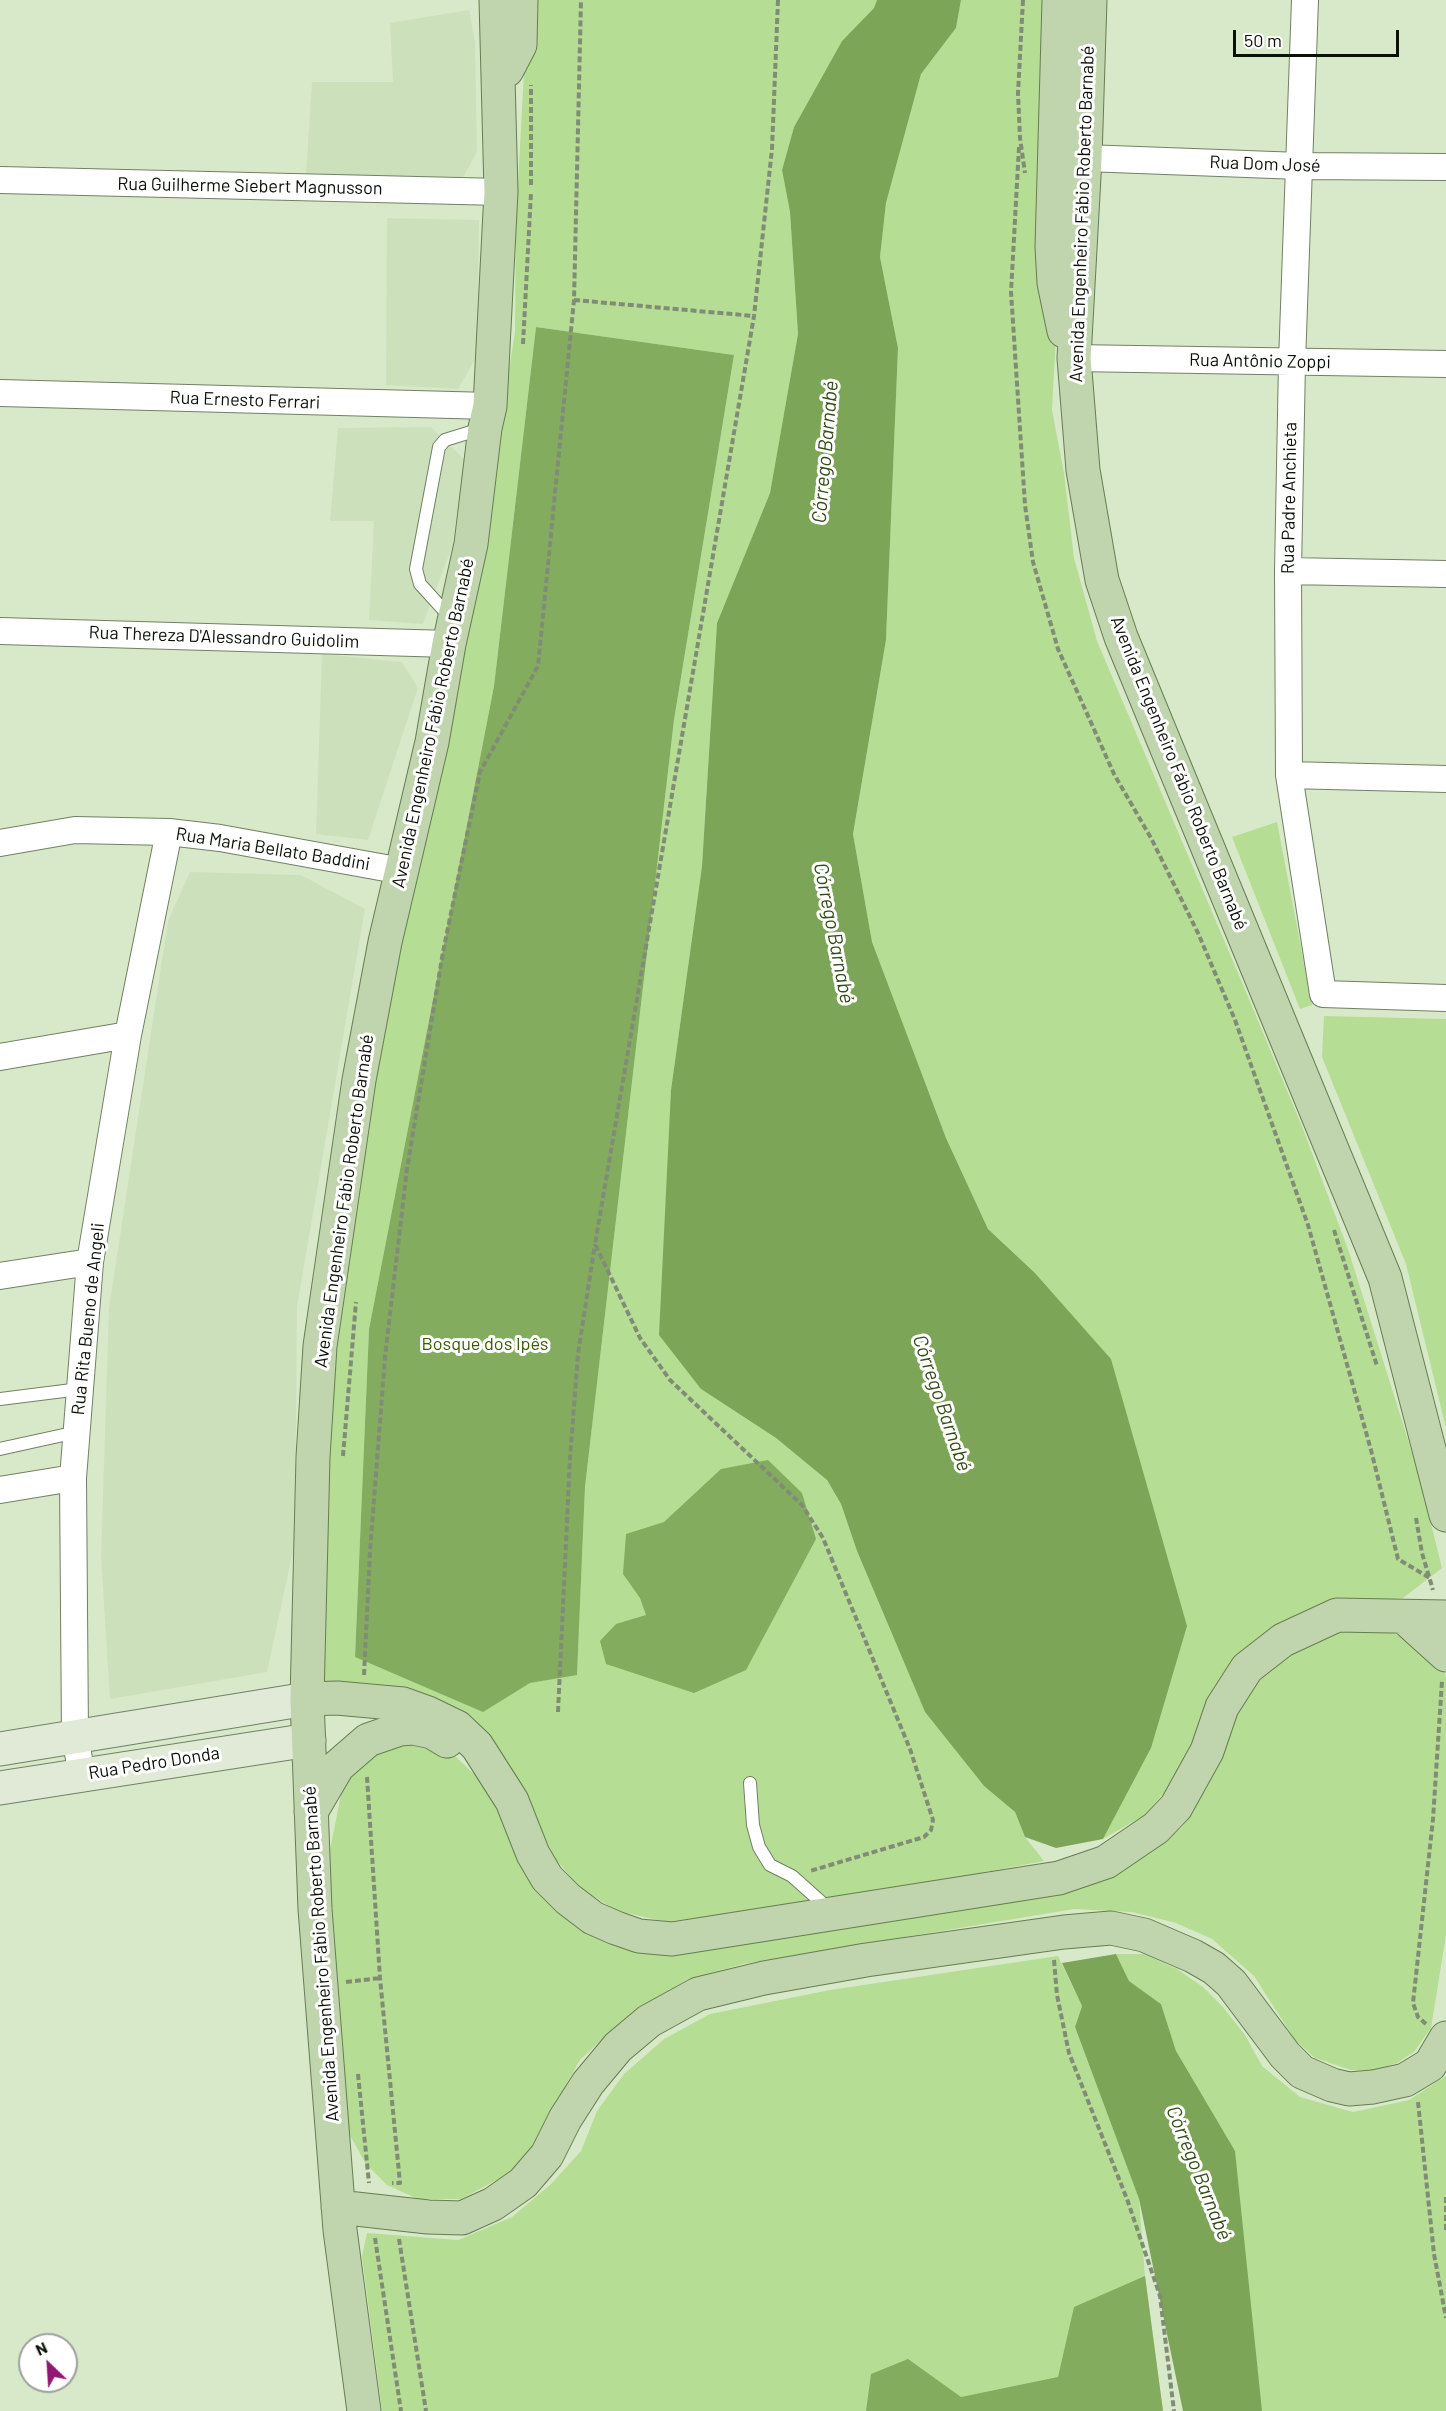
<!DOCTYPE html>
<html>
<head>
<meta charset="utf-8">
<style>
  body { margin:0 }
  #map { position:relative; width:1446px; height:2411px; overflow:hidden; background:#d8e9ca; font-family:Barlow,sans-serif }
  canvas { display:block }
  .north { position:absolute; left:18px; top:2333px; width:60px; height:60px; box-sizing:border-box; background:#fff; border:2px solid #9da09c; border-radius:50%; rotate:335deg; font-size:16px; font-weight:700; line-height:24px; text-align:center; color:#0b1107 }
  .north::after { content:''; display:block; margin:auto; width:21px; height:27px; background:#921773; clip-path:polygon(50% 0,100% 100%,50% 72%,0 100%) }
  .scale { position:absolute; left:1233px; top:30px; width:166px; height:27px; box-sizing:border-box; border:3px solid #0b1107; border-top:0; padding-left:8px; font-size:18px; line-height:21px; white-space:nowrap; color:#0b1107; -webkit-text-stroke:4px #fff; paint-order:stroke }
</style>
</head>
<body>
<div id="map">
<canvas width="1446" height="2411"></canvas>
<div class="north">N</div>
<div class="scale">50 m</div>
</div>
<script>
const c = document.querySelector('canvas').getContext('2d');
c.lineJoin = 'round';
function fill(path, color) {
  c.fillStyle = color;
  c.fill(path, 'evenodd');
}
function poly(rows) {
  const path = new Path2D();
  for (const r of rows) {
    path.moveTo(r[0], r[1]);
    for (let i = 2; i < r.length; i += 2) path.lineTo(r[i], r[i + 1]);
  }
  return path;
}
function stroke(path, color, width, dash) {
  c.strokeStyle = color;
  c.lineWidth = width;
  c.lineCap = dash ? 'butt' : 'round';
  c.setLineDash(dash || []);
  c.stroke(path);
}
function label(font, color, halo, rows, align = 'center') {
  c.font = font + ' Barlow,sans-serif';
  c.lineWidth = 6;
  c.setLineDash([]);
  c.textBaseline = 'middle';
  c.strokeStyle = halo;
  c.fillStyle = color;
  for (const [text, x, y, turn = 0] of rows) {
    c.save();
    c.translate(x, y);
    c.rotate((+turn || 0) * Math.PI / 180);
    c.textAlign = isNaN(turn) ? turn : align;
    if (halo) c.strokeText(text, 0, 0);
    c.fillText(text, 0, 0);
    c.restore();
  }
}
fill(poly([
  [469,10,475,41,477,152,463,177,306,175,312,82,393,82,390,23],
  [387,218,479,220,477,356,458,389,386,385],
  [431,427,465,460,452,547,423,624,369,620,374,521,330,521,338,428],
  [322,654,402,662,418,688,368,840,316,834],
  [190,872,301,875,365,909,297,1307,295,1542,267,1672,110,1699,101,1556,109,1308,168,921]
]), '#cce1bb');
fill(poly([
  [528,0,877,0,874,8,842,41,794,127,782,170,790,212,798,334,770,493,717,623,702,866,671,1090,701,1389,776,1438,827,1480,841,1504,857,1551,925,1712,984,1786,1015,1812,1025,1837,1044,1861,907,1887,667,1922,617,1911,579,1887,554,1857,528,1800,507,1766,321,1683,323,1591,333,1379,352,1202,368,1077,467,638,515,332,516,219],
  [536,327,734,355,674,720,585,1487,577,1674,530,1683,483,1711,355,1657,369,1329,494,686],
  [961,0,1050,0,1056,336,1052,410,1064,473,1074,558,1097,641,1252,1006,1303,1129,1349,1252,1419,1475,1442,1568,1403,1598,1333,1605,1282,1623,1191,1750,1175,1780,1145,1815,1103,1839,1151,1748,1111,1359,1035,1273,988,1229,946,1138,872,943,853,834,886,640,898,348,880,257,886,203,921,74,956,28],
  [1277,822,1312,1005,1300,1009,1232,837],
  [1324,1016,1446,1019,1446,1428,1406,1264,1322,1057],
  [1385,1630,1421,1645,1443,1669,1446,1677,1446,1935,1431,2028,1414,2052,1397,2063,1372,2071,1351,2070,1315,2058,1295,2040,1254,1976,1212,1939,1176,1923,1132,1912,1074,1909,743,1964,686,1980,641,2008,613,2029,580,2060,558,2099,540,2136,508,2174,461,2199,418,2199,387,2185,366,2164,348,2132,331,1918,330,1850,343,1784,360,1760,401,1739,453,1754,475,1775,499,1811,534,1883,562,1915,603,1940,644,1953,685,1952,1044,1896,1104,1881,1145,1856,1182,1827,1207,1787,1247,1692,1291,1650,1334,1633],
  [1116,1954,1144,1954,1177,1969,1203,1987,1223,2007,1245,2035,1262,2066,1300,2097,1353,2112,1409,2100,1446,2076,1446,2411,1262,2411,1176,2051,1161,2004,1129,1981],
  [1058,1956,1082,2006,1075,2027,1139,2199,1145,2276,1163,2411,382,2411,362,2256,367,2233,458,2240,512,2217,551,2184,581,2151,597,2111,624,2074,664,2039,710,2014,830,1990]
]), '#b6dd94');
fill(poly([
  [536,327,734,355,674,720,585,1487,577,1675,530,1683,483,1712,355,1657,369,1329,494,686],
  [768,1460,802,1493,816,1539,746,1670,694,1693,606,1664,600,1641,616,1624,646,1615,640,1598,623,1574,626,1534,664,1522,721,1469],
  [1145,2276,1163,2411,866,2411,871,2374,908,2359,961,2397,1058,2377,1074,2307]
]), '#84ac5f');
fill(poly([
  [877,0,961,0,956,28,921,74,886,203,880,257,898,348,886,640,853,834,872,942,946,1138,988,1229,1035,1273,1111,1359,1187,1626,1151,1748,1103,1839,1056,1848,1025,1837,1015,1812,984,1786,925,1712,857,1551,841,1504,827,1480,776,1438,701,1389,659,1335,671,1090,702,866,717,623,770,493,798,334,790,212,782,170,794,127,842,41,874,8],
  [1116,1954,1129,1981,1161,2004,1176,2051,1235,2151,1262,2411,1183,2411,1139,2199,1075,2027,1082,2006,1062,1963]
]), '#7da558');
const lane = poly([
  [450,617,420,584,416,569,439,447,445,440,484,428],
  [0,1399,80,1389],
  [0,1449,77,1432],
  [750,1783,753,1825,759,1847,770,1865,792,1876,830,1910]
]);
const street = poly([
  [1305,0,1292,362,1288,571,1289,775,1323,994,1446,998],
  [1085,158,1300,166,1446,167],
  [0,180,501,192],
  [1074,358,1446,364],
  [0,393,490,406],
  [1288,571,1446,574],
  [0,631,449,644],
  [1289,775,1446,779],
  [0,843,75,830,169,832,220,838,402,871],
  [0,1057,128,1035],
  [0,1276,90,1262],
  [0,1490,73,1478],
  [82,1775,75,1737,73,1478,90,1262,128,1035,169,832]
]);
const secondary = poly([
  [0,1749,307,1699],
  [0,1788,309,1740]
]);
const primary = poly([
  [1059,0,1052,247,1054,283,1064,331],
  [1090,0,1085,158,1074,358,1083,470,1102,580,1121,637,1385,1278,1446,1515],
  [507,70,520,45,521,0],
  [1404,1617,1446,1655],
  [307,1699,337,1698,403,1704,428,1713,457,1727,477,1746,512,1801,533,1854,547,1878,568,1899,593,1918,616,1928,639,1936,672,1939,1059,1878,1106,1862,1156,1828,1176,1807,1207,1751,1222,1707,1247,1668,1283,1640,1337,1615,1446,1617],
  [311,1812,338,1766,368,1740,400,1729,413,1728,432,1732,447,1741],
  [338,2207,428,2217,462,2218,493,2204,523,2183,547,2155,565,2119,588,2083,618,2047,649,2021,698,1994,764,1978,866,1960,1064,1932,1111,1928,1144,1935,1193,1956,1214,1968,1231,1983,1285,2055,1302,2072,1332,2085,1349,2089,1373,2087,1405,2080,1430,2065,1446,2038],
  [364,2411,340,2230,315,1909,307,1699,313,1457,320,1346,359,1080,385,942,432,742,449,644,471,544,485,428,490,406,501,192,496,0]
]);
stroke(lane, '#718065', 14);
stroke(street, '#718065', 28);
stroke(secondary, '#718065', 35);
stroke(primary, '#657e50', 35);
stroke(poly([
  [778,0,772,149,754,316,595,1244,640,1338,670,1380,802,1505,823,1538,910,1749,933,1820,931,1830,924,1837,810,1871],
  [1023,0,1018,93,1020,138,1025,173],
  [1019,147,1011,292,1025,505,1033,562,1058,649,1076,689,1114,774,1151,838,1198,933,1235,1020,1308,1225,1371,1450,1398,1559,1430,1578],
  [531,185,531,85],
  [574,300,754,316],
  [523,344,531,193],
  [1334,1230,1377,1366],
  [343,1456,356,1302],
  [1416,1518,1422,1553,1433,1590],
  [364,1675,370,1552,385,1357,407,1169,443,952,480,772,538,666,574,300,581,0],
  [558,1712,570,1458,578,1354,595,1244],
  [367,1777,380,1978,400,2183,392,2183],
  [1054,1960,1057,1995,1069,2053,1127,2199,1160,2296,1174,2411],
  [346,1982,380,1978],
  [1426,2024,1418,2017,1413,2003,1433,1819,1442,1681],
  [358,2074,369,2183],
  [1418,2102,1434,2254,1446,2318],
  [1446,2197,1446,2232],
  [375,2238,401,2411],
  [399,2239,426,2411]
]), '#808c76', 4, [6, 3]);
stroke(lane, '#fff', 12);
stroke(street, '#fff', 26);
stroke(secondary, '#e0ead6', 33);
stroke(primary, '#c0d4ae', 33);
label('18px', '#0b1107', '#fff', [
  ["Rua Dom José",1265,164,2],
  ["Rua Guilherme Siebert Magnusson",250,186,1],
  ["Avenida Engenheiro Fábio Roberto Barnabé",1082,214,-88],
  ["Rua Antônio Zoppi",1260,361,1],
  ["Rua Ernesto Ferrari",245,400,2],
  ["Rua Padre Anchieta",1289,498,-89],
  ["Rua Thereza D'Alessandro Guidolim",224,637,2],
  ["Avenida Engenheiro Fábio Roberto Barnabé",433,723,-78],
  ["Avenida Engenheiro Fábio Roberto Barnabé",1179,773,68],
  ["Rua Maria Bellato Baddini",273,849,9],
  ["Avenida Engenheiro Fábio Roberto Barnabé",344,1201,-82],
  ["Rua Rita Bueno de Angeli",88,1319,-84],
  ["Rua Pedro Donda",154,1763,-9],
  ["Avenida Engenheiro Fábio Roberto Barnabé",321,1954,-94]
]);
label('18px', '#375b02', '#fff', [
  ["Bosque dos Ipês",485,1344]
]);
label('italic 20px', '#324d16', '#fff', [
  ["Córrego Barnabé",825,452,-85],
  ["Córrego Barnabé",834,933,79],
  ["Córrego Barnabé",942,1403,71],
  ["Córrego Barnabé",1199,2173,68]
]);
</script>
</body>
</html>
